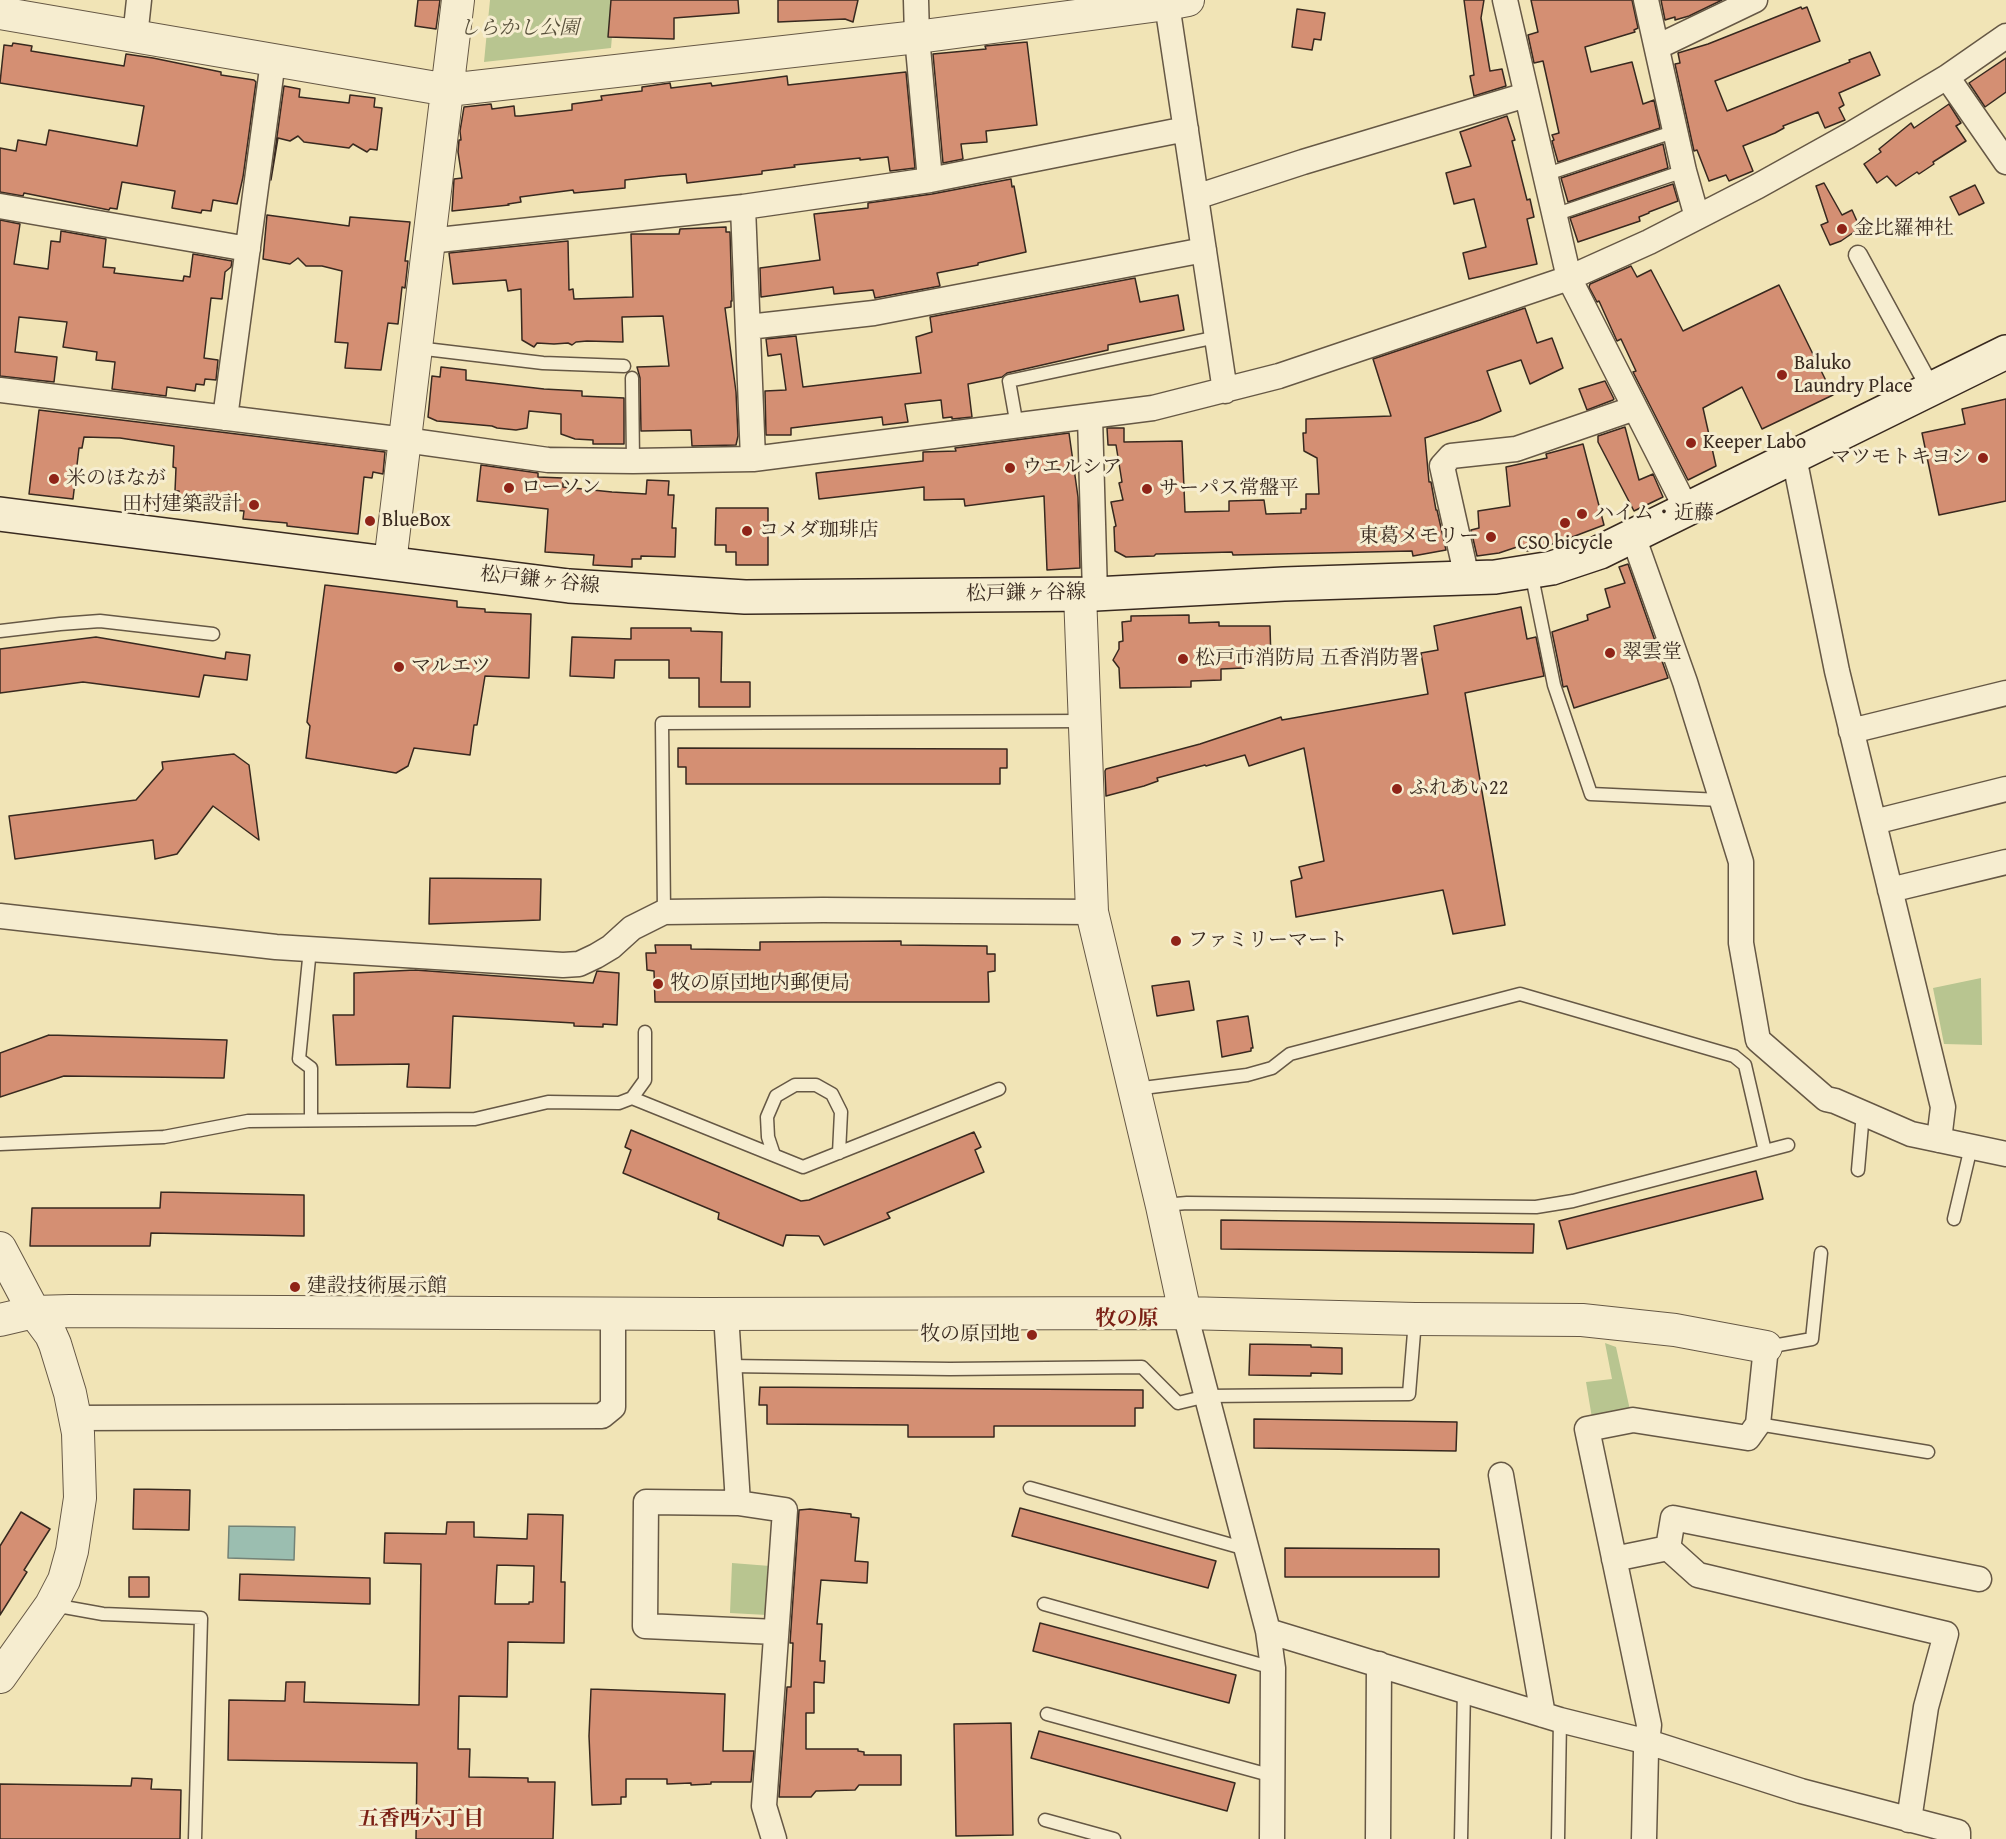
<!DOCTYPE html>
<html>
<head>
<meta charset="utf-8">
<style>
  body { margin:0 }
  canvas { display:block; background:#f1e4b6 }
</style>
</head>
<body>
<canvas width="2006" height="1839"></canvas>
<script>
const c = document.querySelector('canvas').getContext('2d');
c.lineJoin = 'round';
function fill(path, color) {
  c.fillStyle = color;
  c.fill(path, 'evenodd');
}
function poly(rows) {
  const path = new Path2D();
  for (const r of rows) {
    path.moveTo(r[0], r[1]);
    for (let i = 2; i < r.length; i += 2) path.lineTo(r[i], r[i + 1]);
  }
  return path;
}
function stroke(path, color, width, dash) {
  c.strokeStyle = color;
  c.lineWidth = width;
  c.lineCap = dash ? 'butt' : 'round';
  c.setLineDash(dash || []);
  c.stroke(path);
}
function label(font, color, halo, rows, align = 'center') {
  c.font = font + ' "Gentium Book Plus","Noto Serif JP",serif';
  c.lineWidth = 6;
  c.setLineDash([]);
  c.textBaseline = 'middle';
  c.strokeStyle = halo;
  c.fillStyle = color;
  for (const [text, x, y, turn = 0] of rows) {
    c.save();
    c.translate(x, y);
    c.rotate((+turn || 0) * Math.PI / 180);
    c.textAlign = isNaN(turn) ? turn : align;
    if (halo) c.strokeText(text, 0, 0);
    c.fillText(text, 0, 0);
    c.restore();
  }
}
fill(poly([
  [490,0,615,0,611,48,484,62],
  [1981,978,1982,1045,1944,1044,1933,988],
  [1605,1343,1616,1347,1630,1410,1592,1418,1586,1382,1612,1379],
  [732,1563,770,1566,767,1615,730,1613]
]), '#b8c590');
const water = poly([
  [229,1526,295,1527,294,1560,228,1558,229,1526]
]);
fill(water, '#9bbeb0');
stroke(water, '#738276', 1.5);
const building = poly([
  [418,0,440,0,436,29,415,26,418,0],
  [611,0,738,0,739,13,674,18,674,39,608,37,611,0],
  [778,0,858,0,853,22,845,19,778,22,778,0],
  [1464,0,1484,0,1481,18,1490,71,1502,69,1506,86,1474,96,1470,76,1474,75,1464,0],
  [1531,0,1632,0,1638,28,1634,30,1635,32,1585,47,1591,72,1632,62,1643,104,1654,100,1660,128,1558,162,1552,141,1554,140,1552,135,1559,133,1543,61,1534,63,1528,35,1538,32,1531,0],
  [1661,0,1722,0,1689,16,1675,20,1675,17,1665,20,1661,0],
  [1801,7,1802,9,1807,7,1820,41,1715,81,1727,111,1850,62,1849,60,1870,52,1880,75,1839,93,1844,105,1839,108,1845,120,1825,128,1818,112,1783,126,1784,128,1775,133,1743,146,1753,171,1729,181,1726,175,1709,181,1697,150,1694,151,1675,64,1680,63,1678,53,1708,44,1801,7],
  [1297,9,1325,13,1321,40,1314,39,1312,50,1292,47,1297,9],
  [1027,42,1037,125,986,131,987,142,961,144,963,159,943,163,933,54,986,49,985,46,1027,42],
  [13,43,32,46,31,51,124,66,126,54,153,58,221,72,221,75,254,80,256,82,243,177,237,204,213,200,211,211,202,210,201,213,172,208,175,191,122,182,117,209,110,208,109,210,24,193,23,196,0,192,0,148,16,151,18,140,46,145,49,130,137,146,144,106,0,83,4,45,12,46,13,43],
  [2006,58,2006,92,1985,107,1969,83,2006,58],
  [906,72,915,168,890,171,888,157,860,160,860,158,794,165,795,167,762,171,762,174,687,183,686,174,661,176,625,180,625,188,574,193,573,190,520,197,521,202,508,204,509,205,452,211,454,179,462,178,458,152,459,140,461,140,460,131,464,107,491,104,492,109,514,106,515,116,520,116,572,110,572,104,602,100,601,96,642,91,642,87,670,83,671,88,711,83,712,86,787,76,788,85,906,72],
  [284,86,300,89,299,97,349,103,350,95,375,98,374,107,382,108,377,150,370,149,367,152,353,144,349,148,304,142,298,136,290,141,278,138,271,180,284,86],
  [1949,104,1961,123,1956,126,1966,141,1933,162,1934,164,1919,174,1917,172,1896,186,1887,176,1877,183,1864,164,1881,152,1879,149,1911,123,1914,128,1949,104],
  [1507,116,1515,140,1512,141,1527,200,1530,199,1534,217,1527,219,1537,264,1469,279,1463,253,1486,247,1474,199,1454,204,1446,173,1471,166,1460,132,1507,116],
  [1663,144,1668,168,1568,202,1561,178,1663,144],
  [1011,179,1012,187,1014,186,1026,252,978,263,978,265,937,273,940,286,875,298,873,290,834,294,833,287,761,297,760,268,820,260,814,214,868,208,868,203,932,194,1011,179],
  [1824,183,1842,215,1852,210,1860,228,1841,241,1830,245,1821,225,1828,222,1816,186,1824,183],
  [1673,184,1678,201,1649,212,1649,213,1639,217,1640,221,1578,242,1570,218,1673,184],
  [1975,185,1984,203,1959,215,1950,197,1975,185],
  [267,215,349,226,350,217,410,222,405,261,408,261,405,288,402,287,398,324,388,323,381,370,345,368,348,343,335,342,342,271,322,266,306,266,298,258,290,264,263,259,267,215],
  [0,220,20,224,14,264,48,269,51,241,60,242,61,231,106,239,103,267,115,268,114,273,183,281,184,276,190,277,193,254,232,261,231,267,225,272,222,299,211,298,204,358,218,360,216,380,205,379,204,385,196,384,195,391,167,387,166,396,112,389,115,362,96,360,97,352,63,347,67,322,19,317,15,352,57,357,54,382,0,376,0,220],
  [726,227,726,232,730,232,732,301,731,301,731,307,725,308,736,392,738,436,736,445,692,446,691,430,641,431,640,378,637,367,669,366,663,316,622,317,623,342,587,341,576,342,572,345,568,343,554,344,537,343,534,347,522,340,521,289,508,291,506,280,453,284,449,253,568,241,569,290,573,289,574,299,633,297,631,234,679,234,680,229,726,227],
  [1631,266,1637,277,1651,270,1683,331,1779,285,1833,395,1762,429,1742,387,1703,408,1716,466,1688,480,1633,372,1636,371,1621,339,1617,341,1599,301,1597,302,1589,287,1590,284,1631,266],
  [1135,278,1140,302,1178,295,1184,330,1108,345,1108,350,1007,373,1002,377,968,384,972,417,952,419,952,417,943,418,941,400,905,404,908,422,883,425,882,417,791,428,791,435,766,435,765,391,786,390,781,354,768,356,766,339,796,336,803,387,921,373,916,337,932,332,930,317,1135,278],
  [1525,308,1537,343,1552,338,1563,368,1530,384,1521,360,1487,371,1501,411,1480,420,1425,438,1429,482,1431,482,1436,510,1437,510,1446,550,1413,556,1412,551,1233,555,1232,552,1156,554,1154,556,1126,557,1115,551,1114,527,1116,526,1111,502,1123,500,1119,483,1122,482,1116,445,1108,445,1107,428,1124,428,1124,442,1182,441,1185,512,1229,511,1229,501,1264,500,1266,514,1301,513,1301,509,1306,509,1306,494,1319,494,1317,458,1304,451,1303,433,1306,433,1306,419,1391,416,1373,359,1525,308],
  [441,367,466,370,466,380,544,389,582,391,582,396,624,398,624,444,593,444,593,440,575,439,561,434,561,414,529,411,527,428,516,430,497,428,492,426,437,421,428,417,432,376,440,377,441,367],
  [1605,381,1614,399,1613,400,1587,410,1579,389,1605,381],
  [2006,399,2006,501,1939,515,1922,433,1965,424,1962,409,2006,399],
  [39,410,385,452,383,474,373,472,372,478,364,477,358,534,287,526,287,523,243,519,244,511,210,508,210,512,180,510,178,507,179,491,175,491,176,468,173,467,174,446,120,438,84,437,82,448,79,448,73,499,29,494,39,410],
  [1625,427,1639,480,1653,474,1663,497,1634,511,1598,442,1598,436,1625,427],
  [1069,433,1078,497,1080,568,1047,570,1044,496,965,506,964,499,924,500,924,487,819,499,816,473,923,461,923,452,956,451,955,448,1069,433],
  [1583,444,1604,525,1567,539,1567,540,1527,551,1527,548,1524,549,1523,545,1499,553,1477,556,1471,530,1479,528,1478,511,1510,506,1506,467,1547,458,1546,454,1583,444],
  [481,465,538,473,538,477,563,478,563,487,612,492,646,494,647,480,669,481,668,495,674,495,672,528,676,528,675,557,641,556,641,559,632,559,632,567,593,565,594,555,545,552,548,509,477,501,481,465],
  [716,508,768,508,768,565,736,565,736,552,726,552,726,545,715,545,716,508],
  [1628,564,1668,678,1574,708,1567,686,1563,687,1562,681,1552,632,1588,620,1587,615,1610,607,1605,589,1625,583,1619,567,1628,564],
  [325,585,457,601,457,607,485,609,485,612,531,614,529,678,485,676,477,725,474,725,470,755,414,748,408,766,396,773,306,758,310,726,307,722,325,585],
  [1521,607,1527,639,1536,637,1544,676,1465,693,1505,925,1453,934,1443,890,1296,917,1291,881,1302,878,1299,867,1324,861,1304,748,1249,766,1245,755,1206,766,1205,765,1157,778,1158,781,1144,786,1106,796,1105,771,1106,769,1200,744,1281,717,1282,720,1428,694,1421,653,1438,650,1434,626,1521,607],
  [1189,615,1189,623,1219,622,1219,626,1270,626,1271,661,1245,662,1244,668,1221,669,1221,680,1191,681,1191,687,1120,688,1119,668,1113,660,1119,649,1119,642,1123,641,1122,622,1131,621,1131,616,1189,615],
  [631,628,691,628,691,631,722,632,721,682,750,682,750,707,699,707,699,678,669,678,669,660,615,660,614,678,570,676,572,637,631,639,631,628],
  [96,637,225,659,226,652,250,655,247,680,204,675,199,697,83,682,0,693,0,649,96,637],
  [678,748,1007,749,1007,768,1000,768,1000,784,686,784,686,767,678,767,678,748],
  [234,754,249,765,259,840,213,806,177,854,155,859,153,840,15,859,9,816,136,800,163,769,162,762,234,754],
  [430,878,541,879,540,920,429,924,430,878],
  [901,941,901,945,987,946,987,954,995,954,995,971,988,972,989,1002,655,1002,654,971,647,970,646,953,656,953,655,945,691,945,691,949,760,950,760,942,901,941],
  [415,970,593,983,597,971,619,973,617,1025,603,1024,603,1027,574,1026,574,1023,453,1016,450,1088,407,1087,409,1064,336,1065,333,1015,354,1015,354,973,415,970],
  [1189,981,1194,1010,1157,1016,1152,986,1189,981],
  [1248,1016,1253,1048,1251,1048,1251,1051,1222,1057,1217,1021,1248,1016],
  [49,1035,227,1040,224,1078,64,1076,0,1097,0,1053,49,1035],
  [631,1130,801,1201,809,1200,974,1132,981,1147,975,1150,984,1172,887,1213,890,1218,824,1245,819,1236,786,1235,783,1246,718,1219,719,1213,623,1173,631,1150,625,1147,631,1130],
  [1756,1171,1763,1199,1567,1249,1559,1221,1756,1171],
  [161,1192,304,1195,304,1236,151,1233,150,1246,30,1246,32,1208,160,1208,161,1192],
  [1221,1220,1534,1224,1533,1253,1221,1249,1221,1220],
  [1250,1344,1311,1345,1311,1347,1342,1348,1342,1374,1311,1373,1311,1376,1249,1375,1250,1344],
  [760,1387,1143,1390,1143,1408,1135,1408,1135,1426,994,1426,994,1437,908,1437,908,1425,767,1424,767,1405,759,1405,760,1387],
  [1254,1419,1457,1422,1456,1451,1254,1448,1254,1419],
  [134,1489,190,1490,189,1530,133,1529,134,1489],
  [1020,1508,1216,1561,1208,1588,1012,1536,1020,1508],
  [810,1509,851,1514,851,1517,859,1518,855,1561,868,1562,867,1583,821,1580,817,1624,822,1624,820,1661,825,1661,824,1683,814,1682,814,1713,806,1713,806,1749,858,1749,858,1751,864,1752,864,1755,901,1755,901,1785,859,1785,855,1790,816,1791,811,1797,779,1797,787,1687,791,1687,793,1643,790,1643,799,1510,810,1509],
  [21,1512,50,1529,24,1570,27,1572,0,1615,0,1546,21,1512],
  [528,1514,563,1515,561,1582,565,1582,564,1643,508,1642,507,1697,459,1696,458,1749,470,1749,469,1777,528,1778,528,1782,555,1782,553,1839,416,1839,417,1763,228,1760,229,1700,285,1701,286,1682,305,1682,304,1702,419,1705,421,1564,384,1563,385,1533,446,1534,447,1522,474,1522,474,1537,527,1539,528,1514],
  [497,1565,534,1566,533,1602,529,1602,529,1604,495,1604,497,1565],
  [1285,1548,1439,1549,1439,1577,1285,1577,1285,1548],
  [240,1574,370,1578,370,1604,239,1600,240,1574],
  [129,1577,149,1577,149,1597,129,1597,129,1577],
  [1040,1623,1236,1675,1229,1703,1033,1651,1040,1623],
  [591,1689,725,1694,723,1751,754,1751,751,1782,711,1782,711,1784,691,1785,691,1783,667,1784,667,1779,626,1779,626,1797,621,1797,621,1804,592,1805,589,1736,591,1689],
  [1011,1723,1013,1835,956,1836,954,1724,1011,1723],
  [1039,1731,1235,1783,1227,1811,1031,1758,1039,1731],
  [132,1778,152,1779,151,1789,181,1790,180,1839,0,1839,0,1784,131,1786,132,1778]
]);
fill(building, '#d48f73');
stroke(building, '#38291f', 1.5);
const service = poly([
  [1544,175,1676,131],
  [1554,215,1684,171],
  [417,348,543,363,624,366],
  [632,378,633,461],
  [1017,426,1009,381,1217,337],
  [1531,572,1554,685,1591,794,1721,800],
  [0,631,60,624,100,621,213,634],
  [664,912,662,723,1083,721],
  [310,949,299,1059,311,1068,311,1120],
  [1135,1089,1247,1075,1272,1068,1290,1054,1520,994,1734,1056,1745,1065,1765,1151],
  [632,1098,803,1167,999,1089],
  [0,1144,164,1137,248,1121,475,1119,548,1102,619,1103,632,1098,645,1080,645,1032],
  [774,1155,768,1137,767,1117,776,1096,795,1085,816,1085,832,1094,841,1112,839,1153],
  [1858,1170,1863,1113],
  [1163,1205,1187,1203,1536,1207,1573,1201,1788,1145],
  [1954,1219,1971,1147],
  [1767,1347,1812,1339,1821,1253],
  [728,1366,950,1369,1142,1367,1178,1403,1207,1396,1409,1394,1415,1320],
  [1758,1424,1928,1452],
  [1030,1488,1246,1549],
  [1044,1604,1273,1668],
  [53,1605,103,1614,201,1618,195,1839],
  [1047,1714,1273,1776],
  [1045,1820,1114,1839],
  [1461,1839,1464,1690],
  [1558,1839,1560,1720]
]);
const pedestrian = poly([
  [1858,255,1931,389]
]);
const minor = poly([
  [916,0,917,37,930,180],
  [1505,0,1569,278,1687,510],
  [1646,0,1684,171,1697,217],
  [1167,4,1225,391],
  [135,37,139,0],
  [1657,47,1755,0],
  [1947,77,2006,162],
  [1196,197,1303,162,1526,95],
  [0,206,248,249],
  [743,207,753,459],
  [429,241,743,207,930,180,1186,129],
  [748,327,874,313,1204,250],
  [0,390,405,440,548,460,633,461,753,459,1153,408,1279,376,1569,278,1649,242,1758,186,1848,136,1947,77,2006,36],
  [1090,417,1095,594],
  [225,418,273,61],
  [1794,457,1837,671,1943,1107,1939,1140],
  [1633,536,1685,682,1741,862,1741,943,1758,1040,1826,1099,1835,1101,1911,1134,2006,1154],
  [1467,578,1442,466,1451,456,1516,449,1635,408],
  [1851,731,2006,693],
  [1874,822,2006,789],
  [1890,890,2006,862],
  [0,916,276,947,563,965,579,964,596,956,611,947,632,928,664,912,823,910,1092,912],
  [1185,1313,1268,1631,1273,1668,1272,1839],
  [726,1314,738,1503,785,1510,764,1806,774,1839],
  [75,1418,602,1416,613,1407,613,1313],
  [1501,1475,1543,1715],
  [738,1503,646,1502,645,1626,776,1632],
  [1668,1548,1698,1575,1946,1634,1926,1707,1909,1820],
  [1614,1559,1668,1548,1673,1518,1979,1579],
  [1268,1631,1560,1720,1648,1742,1801,1791,1958,1832,1958,1839],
  [1378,1839,1379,1664],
  [1644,1839,1646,1752,1649,1725,1587,1429,1633,1420,1748,1438,1758,1424,1766,1347]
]);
const tertiary = poly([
  [0,13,448,90,917,37,1167,4,1188,0],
  [390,563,458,0],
  [1080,594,1092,912,1162,1206,1185,1313],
  [0,1248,34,1312,51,1335,55,1344,70,1393,78,1433,80,1498,72,1551,64,1580,51,1605,0,1677],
  [0,1320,34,1312,70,1311,705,1314,1185,1313,1415,1319,1582,1320,1675,1330,1766,1347]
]);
const secondary = poly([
  [0,514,569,586,745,597,1095,594,1284,584,1495,577,1552,568,1600,552,2006,352]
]);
stroke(service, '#665845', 15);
stroke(pedestrian, '#665845', 21);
stroke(minor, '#665845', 27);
stroke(tertiary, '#665845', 34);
stroke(secondary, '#38291f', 36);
stroke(service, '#f6edd0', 12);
stroke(pedestrian, '#f6edd0', 18);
stroke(minor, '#f6edd0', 24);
stroke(tertiary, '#f6edd0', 32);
stroke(secondary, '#f6edd0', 33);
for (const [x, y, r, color] of [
  [1842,229,6,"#8f2418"],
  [1782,375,6,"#8f2418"],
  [1691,443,6,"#8f2418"],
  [1983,458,6,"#8f2418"],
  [1010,468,6,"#8f2418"],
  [54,479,6,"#8f2418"],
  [509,488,6,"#8f2418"],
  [1147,489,6,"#8f2418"],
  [254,505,6,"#8f2418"],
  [1582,514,6,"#8f2418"],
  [370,521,6,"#8f2418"],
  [1565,523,6,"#8f2418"],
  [747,531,6,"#8f2418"],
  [1491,537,6,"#8f2418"],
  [1610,653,6,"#8f2418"],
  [1183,659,6,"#8f2418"],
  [399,667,6,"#8f2418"],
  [1397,789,6,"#8f2418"],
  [1176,941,6,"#8f2418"],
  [658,984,6,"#8f2418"],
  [295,1287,6,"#8f2418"],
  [1032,1335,6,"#8f2418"]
]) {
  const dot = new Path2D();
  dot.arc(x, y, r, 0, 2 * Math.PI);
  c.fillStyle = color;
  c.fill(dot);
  stroke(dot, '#f6edd0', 2);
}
label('italic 20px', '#58503b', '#f6edd0', [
  ["しらかし公園",519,29]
]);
label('20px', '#38291f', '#f6edd0', [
  ["金比羅神社",1854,229],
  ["Baluko",1794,364],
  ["Laundry Place",1794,387],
  ["Keeper Labo",1703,443],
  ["マツモトキヨシ",1971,458,"right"],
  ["ウエルシア",1022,468],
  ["米のほなが",66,479],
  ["ローソン",521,488],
  ["サーパス常盤平",1159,489],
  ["田村建築設計",242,505,"right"],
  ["ハイム・近藤",1594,514],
  ["BlueBox",382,521],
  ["コメダ珈琲店",759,531],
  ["東葛メモリー",1479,537,"right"],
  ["CSO bicycle",1565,544,"center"],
  ["翠雲堂",1622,653],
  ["松戸市消防局 五香消防署",1195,659],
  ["マルエツ",411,667],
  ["ふれあい22",1409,789],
  ["ファミリーマート",1188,941],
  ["牧の原団地内郵便局",670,984],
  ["建設技術展示館",307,1287],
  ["牧の原団地",1020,1335,"right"]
], 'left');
label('20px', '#38291f', '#f6edd0', [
  ["松戸鎌ヶ谷線",540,581,6],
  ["松戸鎌ヶ谷線",1026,594,-1]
]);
label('bold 21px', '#7a1f14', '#f6edd0', [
  ["牧の原",1127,1320],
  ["五香西六丁目",421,1820]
]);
</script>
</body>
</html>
